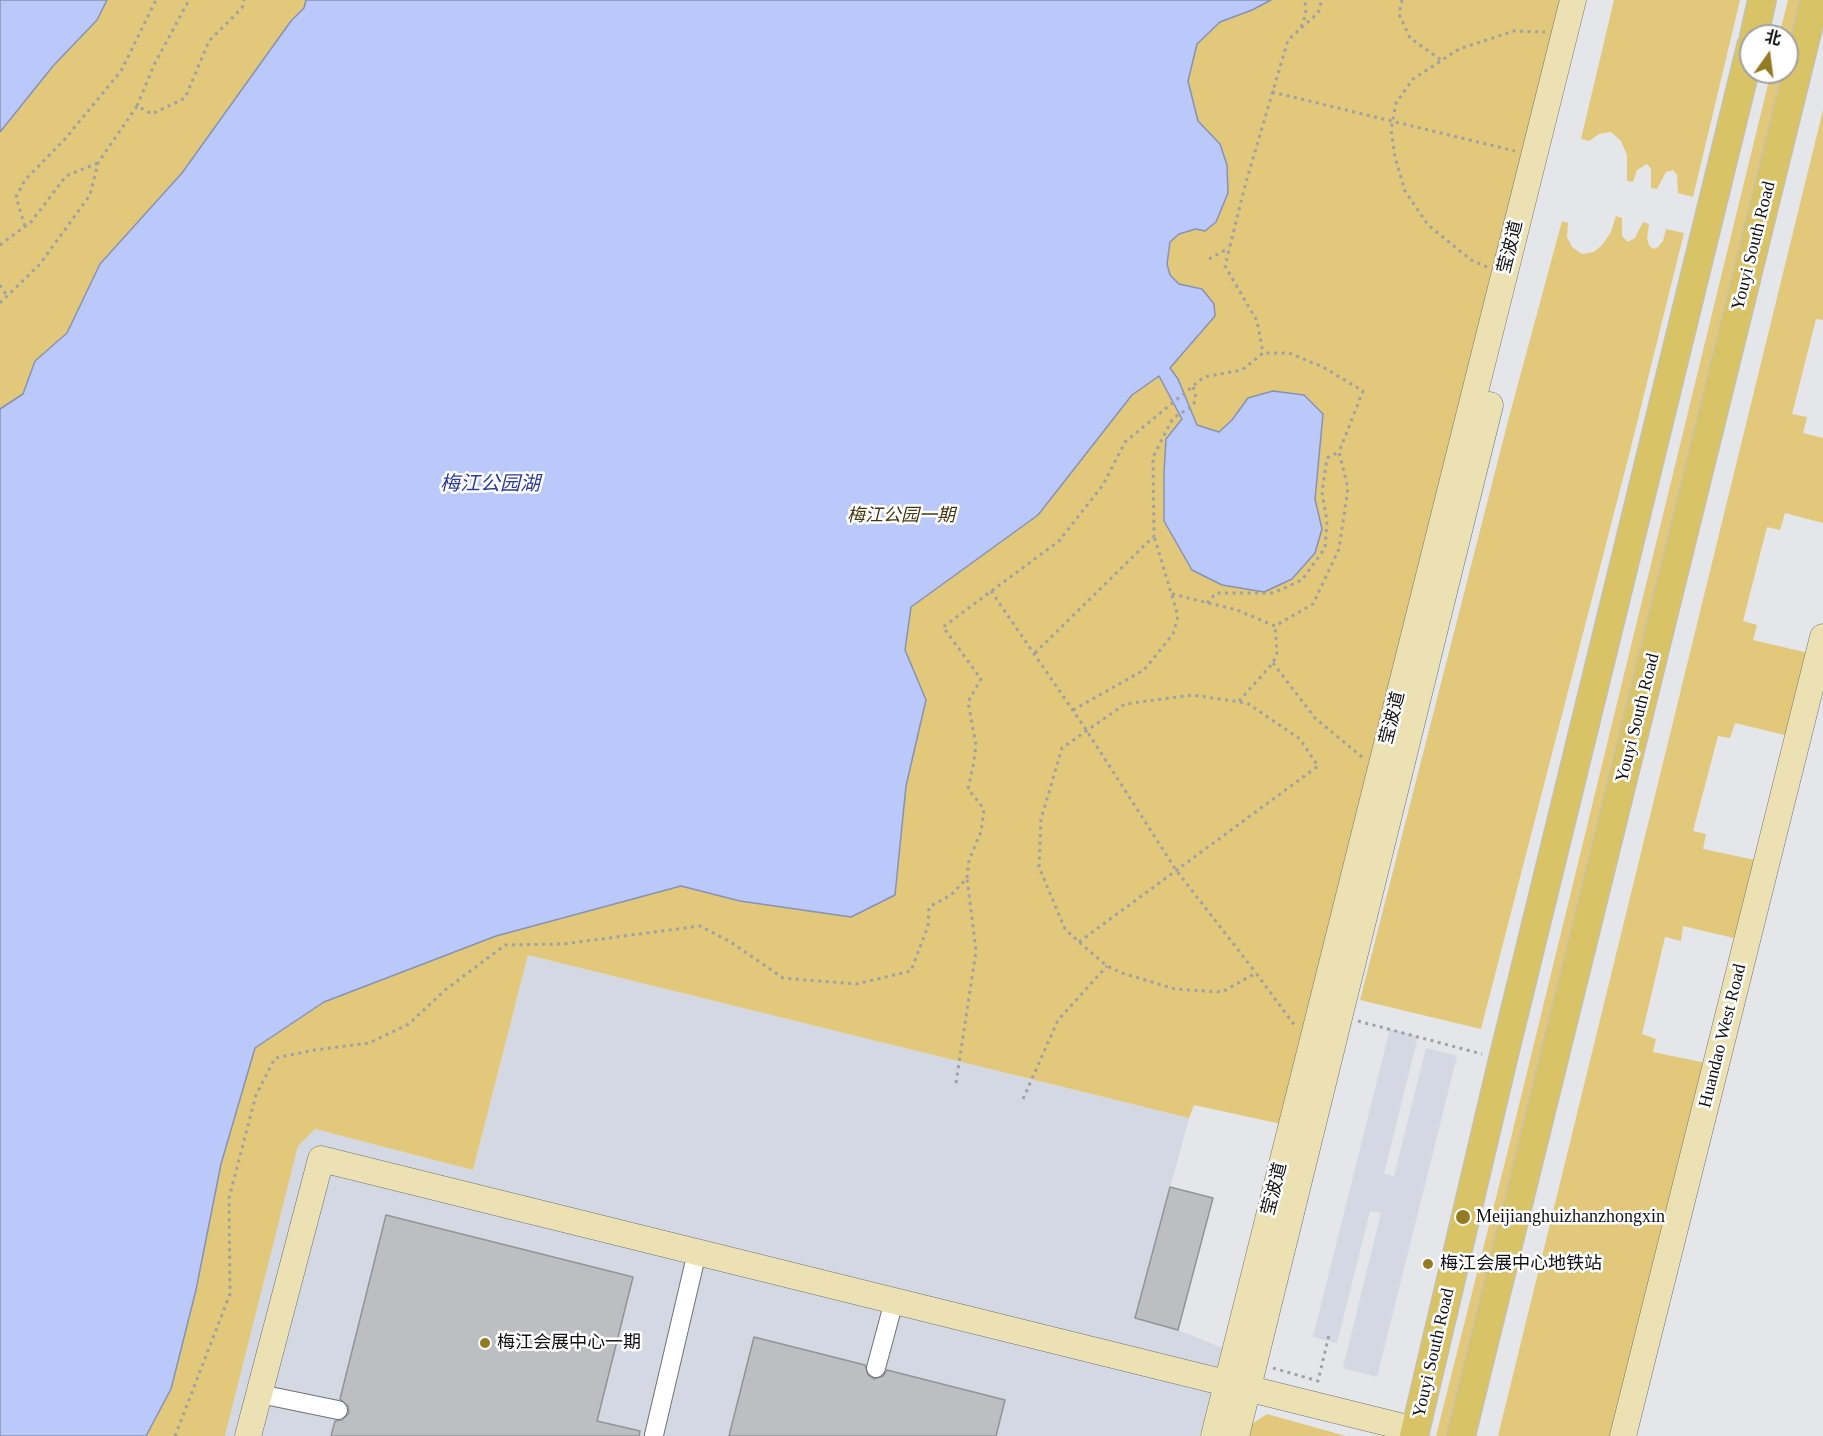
<!DOCTYPE html>
<html>
<head>
<meta charset="utf-8">
<style>
  body { margin:0 }
  #map { position:relative; width:1823px; height:1436px; overflow:hidden; background:#e5e6ea; font-family:"Times New Roman","Noto Sans SC",serif }
  canvas { display:block }
  .north { position:absolute; left:1739px; top:24px; width:60px; height:60px; box-sizing:border-box; background:#fff; border:2px solid #a0a0a1; border-radius:50%; rotate:14deg; font-size:16px; font-weight:700; line-height:24px; text-align:center; color:#111113 }
  .north::after { content:''; display:block; margin:auto; width:21px; height:27px; background:#947a22; clip-path:polygon(50% 0,100% 100%,50% 72%,0 100%) }
</style>
</head>
<body>
<div id="map">
<canvas width="1823" height="1436"></canvas>
<div class="north">北</div>
</div>
<script>
const c = document.querySelector('canvas').getContext('2d');
c.lineJoin = 'round';
function fill(path, color) {
  c.fillStyle = color;
  c.fill(path, 'evenodd');
}
function poly(rows) {
  const path = new Path2D();
  for (const r of rows) {
    path.moveTo(r[0], r[1]);
    for (let i = 2; i < r.length; i += 2) path.lineTo(r[i], r[i + 1]);
  }
  return path;
}
function stroke(path, color, width, dash) {
  c.strokeStyle = color;
  c.lineWidth = width;
  c.lineCap = dash ? 'butt' : 'round';
  c.setLineDash(dash || []);
  c.stroke(path);
}
function label(font, color, halo, rows, align = 'center') {
  c.font = font + ' "Times New Roman","Noto Sans SC",serif';
  c.lineWidth = 5;
  c.setLineDash([]);
  c.textBaseline = 'middle';
  c.strokeStyle = halo;
  c.fillStyle = color;
  for (const [text, x, y, turn = 0] of rows) {
    c.save();
    c.translate(x, y);
    c.rotate((+turn || 0) * Math.PI / 180);
    c.textAlign = isNaN(turn) ? turn : align;
    if (halo) c.strokeText(text, 0, 0);
    c.fillText(text, 0, 0);
    c.restore();
  }
}
fill(poly([
  [528,955,1189,1118,1135,1318,1178,1330,1225,1349,1200,1436,225,1436,298,1146,315,1129,473,1170],
  [1390,1029,1418,1036,1384,1174,1394,1176,1426,1048,1457,1056,1377,1377,1343,1368,1381,1213,1370,1211,1337,1343,1313,1337]
]), '#d4d8e2');
fill(poly([
  [107,0,1562,0,1281,1124,1194,1105,1189,1118,528,955,473,1170,315,1129,298,1146,225,1436,0,1436,0,132,53,66,97,20],
  [1614,0,1740,0,1693,197,1678,193,1677,175,1673,170,1666,172,1657,189,1651,188,1651,169,1647,164,1637,170,1633,182,1627,181,1627,155,1621,141,1611,132,1599,134,1589,141,1581,139],
  [1788,0,1802,0,1787,62,1787,36,1779,36],
  [1771,72,1785,72,1451,1436,1436,1436,1510,1142],
  [1823,110,1823,320,1816,319,1792,414,1807,417,1803,433,1823,438,1823,523,1785,513,1780,530,1767,527,1743,621,1757,625,1753,640,1817,655,1797,738,1735,723,1730,738,1718,736,1693,831,1706,834,1703,849,1765,862,1746,941,1683,926,1681,941,1665,937,1642,1034,1656,1039,1653,1052,1716,1065,1626,1436,1498,1436],
  [1616,216,1622,218,1622,236,1628,242,1635,238,1643,222,1649,224,1647,238,1649,245,1653,249,1658,247,1663,241,1666,229,1684,233,1630,451,1481,1029,1360,1000,1508,421,1562,221,1568,223,1567,237,1572,247,1582,254,1594,252,1602,245,1611,232],
  [1267,1414,1346,1436,1250,1436,1252,1424]
]), '#e1c87b');
const water = poly([
  [0,0,107,0,97,20,53,66,0,132,0,0],
  [306,0,1271,0,1252,10,1220,22,1197,44,1188,81,1198,121,1220,144,1227,165,1228,193,1216,222,1205,231,1196,229,1179,234,1170,242,1167,264,1170,275,1179,284,1202,289,1214,304,1215,316,1170,368,1178,379,1197,425,1219,432,1232,420,1248,398,1273,391,1304,395,1323,414,1315,499,1322,529,1315,553,1292,579,1264,592,1222,585,1192,570,1164,521,1164,473,1166,439,1182,419,1159,376,1132,395,1038,515,911,607,905,650,926,700,906,786,895,895,851,917,740,901,681,886,496,936,324,1002,255,1048,221,1164,196,1290,171,1389,146,1436,0,1436,0,409,23,394,35,361,67,333,100,264,182,173,291,21,304,8,306,0]
]);
fill(water, '#bac9f9');
stroke(water, '#8792b4', 1.5);
const building = poly([
  [1170,1187,1213,1198,1178,1330,1135,1318,1170,1187],
  [386,1215,633,1277,597,1421,640,1431,639,1436,331,1436,335,1421,342,1420,349,1413,348,1406,340,1399,386,1215],
  [754,1337,865,1365,868,1375,874,1379,883,1376,887,1370,1005,1400,996,1436,729,1436,754,1337]
]);
fill(building, '#bcbec1');
stroke(building, '#939497', 1.5);
const street = poly([
  [876,1368,894,1301],
  [260,1394,338,1410],
  [654,1435,697,1252]
]);
const secondary = poly([
  [248,1436,321,1159,1416,1430],
  [1214,1436,1573,0],
  [1236,1436,1490,405],
  [1623,1436,1823,637]
]);
const primary = poly([
  [1754,36,1762,0],
  [1414,1436,1503,1059,1751,46],
  [1461,1436,1815,0]
]);
stroke(street, '#707174', 20);
stroke(secondary, '#707174', 27);
stroke(primary, '#c1c1c2', 30);
stroke(poly([
  [1402,0,1399,14,1410,38,1441,60],
  [1301,27,1306,14,1305,0],
  [1272,92,1515,151],
  [137,106,154,65,189,0],
  [25,226,16,197,25,180,65,139,121,71,156,0],
  [0,245,31,222,66,176,98,163],
  [1209,259,1229,248],
  [1487,267,1471,260,1428,225,1405,191,1395,157,1391,130,1396,103,1413,79,1459,49,1514,31,1545,32],
  [0,285,7,296],
  [0,303,40,264,90,195,98,163,137,106,152,114,185,98,209,41,242,8,244,0],
  [991,591,1087,731,1176,870,1256,973],
  [1172,594,1237,610,1275,626,1313,604,1339,549,1348,488,1339,452,1363,391,1323,367,1289,353,1263,353],
  [1207,603,1216,593,1273,593,1302,580,1325,548,1327,521,1322,492,1327,458,1339,452],
  [1035,653,1154,536,1153,457,1173,418,1193,406,1196,398,1193,386],
  [1273,663,1315,718,1362,757],
  [1239,701,1273,663,1277,653,1275,626],
  [1073,710,1144,670,1173,634,1178,616,1154,536],
  [1079,942,1318,766,1300,739,1247,703,1192,695,1125,704,1062,748,1041,819,1039,867,1065,929,1079,942,1107,966,1122,973,1175,989,1222,992,1256,973,1295,1026],
  [1358,1021,1482,1054],
  [956,1083,976,951,967,878],
  [1023,1099,1058,1020,1107,966],
  [1273,1368,1318,1381,1329,1335],
  [175,1436,230,1294,229,1198,256,1095,275,1058,315,1050,369,1043,409,1024,445,990,505,945,563,944,700,926,729,941,783,978,856,984,911,971,928,926,929,907,951,895,967,878,969,860,981,832,984,809,968,789,974,761,976,745,968,702,981,679,943,627,1059,541,1103,485,1125,442,1204,377,1242,370,1263,353,1257,321,1225,266,1246,182,1288,40,1318,13,1322,0]
]), '#a0a1a4', 3, [3, 4.5]);
stroke(street, '#fff', 18);
stroke(secondary, '#ece1b3', 26);
stroke(primary, '#d9c367', 28);
for (const [x, y, r, color] of [
  [1463,1217,8,"#947a22"],
  [1428,1264,6,"#947a22"],
  [485,1343,6,"#947a22"]
]) {
  const dot = new Path2D();
  dot.arc(x, y, r, 0, 2 * Math.PI);
  c.fillStyle = color;
  c.fill(dot);
  stroke(dot, '#fff', 2);
}
label('18px', '#111113', '#fff', [
  ["Youyi South Road",1754,246,-76],
  ["莹波道",1511,247,-76],
  ["莹波道",1393,718,-76],
  ["Youyi South Road",1638,718,-76],
  ["Huandao West Road",1723,1036,-76],
  ["莹波道",1275,1189,-76],
  ["Youyi South Road",1434,1353,-77]
]);
label('italic 18px', '#443811', '#fff', [
  ["梅江公园一期",901,516]
]);
label('18px', '#111113', '#fff', [
  ["Meijianghuizhanzhongxin",1476,1217],
  ["梅江会展中心地铁站",1440,1264],
  ["梅江会展中心一期",497,1343]
], 'left');
label('italic 20px', '#2d3c94', '#fff', [
  ["梅江公园湖",490,485]
]);
</script>
</body>
</html>
